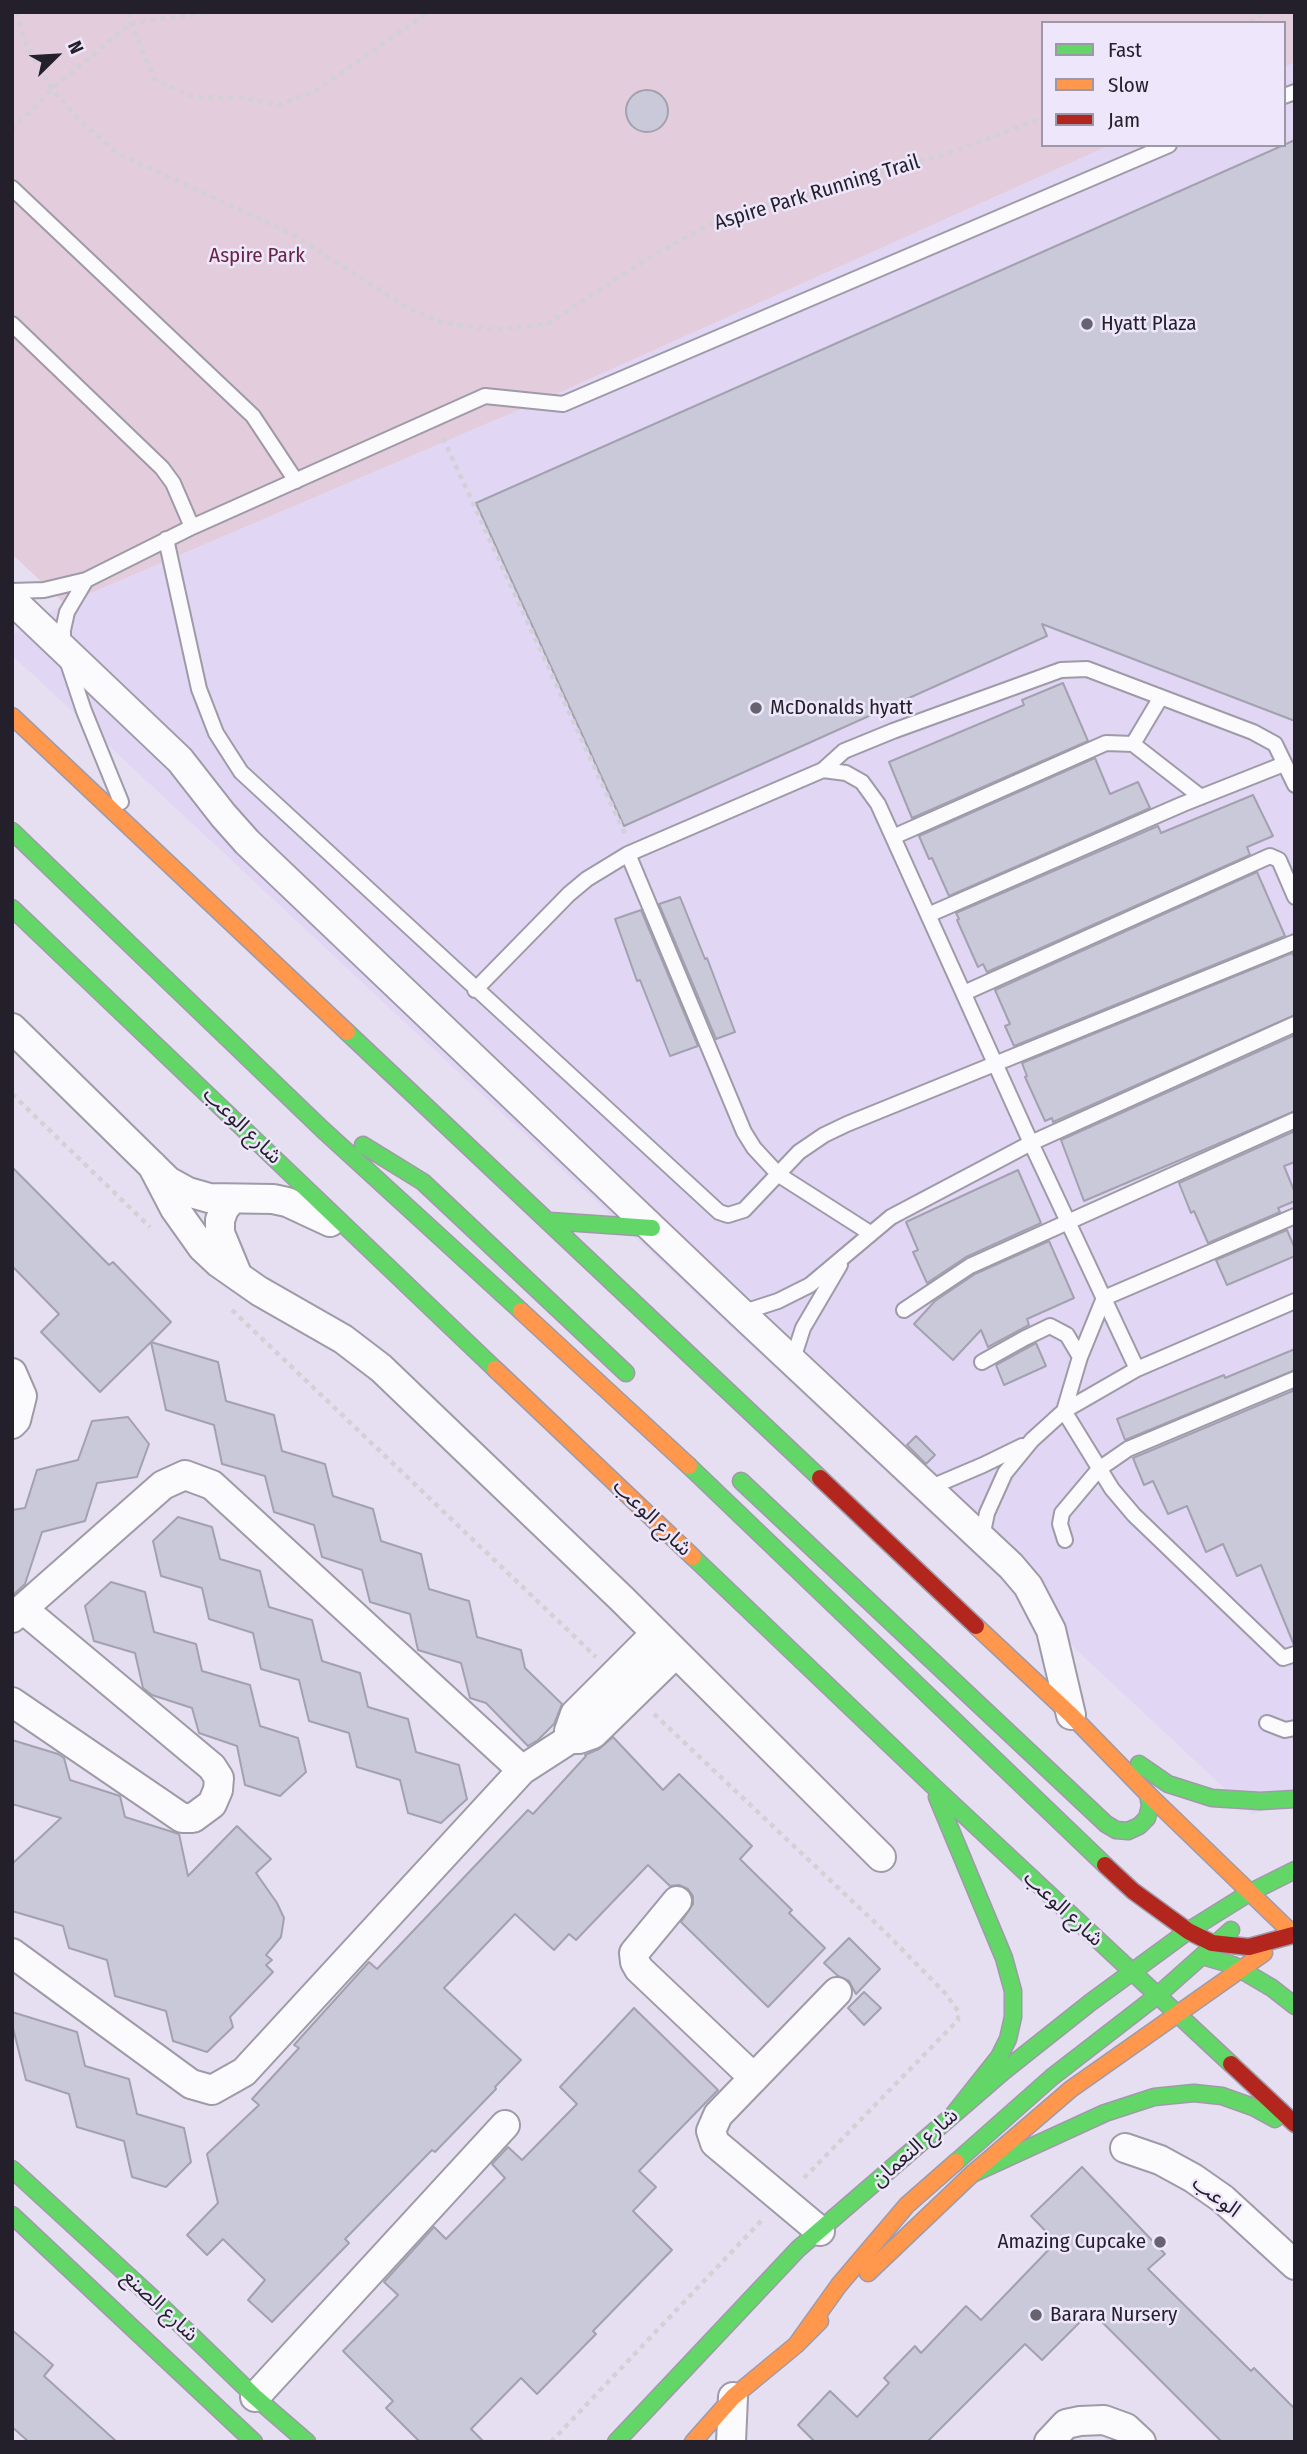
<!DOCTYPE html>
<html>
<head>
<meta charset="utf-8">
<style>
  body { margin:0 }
  #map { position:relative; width:1307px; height:2454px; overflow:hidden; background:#e5dff1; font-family:"Fira Sans Condensed",sans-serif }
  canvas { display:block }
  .frame { position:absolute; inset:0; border:14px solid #231f2b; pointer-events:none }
  .legend { position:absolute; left:1041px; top:21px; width:245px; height:126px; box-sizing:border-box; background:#eee7fb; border:2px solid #9d97a8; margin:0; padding:9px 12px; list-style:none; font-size:21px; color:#231f2b }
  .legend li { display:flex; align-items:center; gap:14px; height:35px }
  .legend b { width:35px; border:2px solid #9d97a8 }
  .north { position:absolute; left:21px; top:21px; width:70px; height:70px; -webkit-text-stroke:5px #eee7fb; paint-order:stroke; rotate:66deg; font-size:19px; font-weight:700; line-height:28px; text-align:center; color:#231f2b }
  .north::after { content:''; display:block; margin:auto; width:24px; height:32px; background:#231f2b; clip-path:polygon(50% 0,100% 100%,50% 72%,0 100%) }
</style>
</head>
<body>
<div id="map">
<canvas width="1307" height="2454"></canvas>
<div class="frame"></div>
<ul class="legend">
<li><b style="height:9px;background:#63d668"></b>Fast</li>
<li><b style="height:9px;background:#ff974d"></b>Slow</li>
<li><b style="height:9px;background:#b3261e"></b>Jam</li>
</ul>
<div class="north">N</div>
</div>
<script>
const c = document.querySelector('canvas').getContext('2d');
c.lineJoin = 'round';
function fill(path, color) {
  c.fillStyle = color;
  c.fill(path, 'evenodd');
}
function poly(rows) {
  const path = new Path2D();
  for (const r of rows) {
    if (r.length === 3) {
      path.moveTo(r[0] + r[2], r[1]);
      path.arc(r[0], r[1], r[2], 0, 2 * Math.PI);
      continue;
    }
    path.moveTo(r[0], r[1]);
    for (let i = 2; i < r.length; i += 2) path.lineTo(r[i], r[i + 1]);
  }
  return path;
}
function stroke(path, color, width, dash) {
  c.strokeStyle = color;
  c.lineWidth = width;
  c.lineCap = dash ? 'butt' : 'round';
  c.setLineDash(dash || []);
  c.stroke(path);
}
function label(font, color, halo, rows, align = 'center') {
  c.font = font + ' "Fira Sans Condensed","Noto Sans Arabic",sans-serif';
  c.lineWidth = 5;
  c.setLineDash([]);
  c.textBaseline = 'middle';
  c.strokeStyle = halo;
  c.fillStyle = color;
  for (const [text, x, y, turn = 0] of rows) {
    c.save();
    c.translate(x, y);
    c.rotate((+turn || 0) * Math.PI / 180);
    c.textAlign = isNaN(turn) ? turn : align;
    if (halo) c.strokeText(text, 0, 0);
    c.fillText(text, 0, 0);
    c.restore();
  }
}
fill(poly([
  [1295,62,1295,1799,1252,1814,12,655,12,635,65,604,563,391,1110,145,1284,145,1284,67]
]), '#e1d6f4');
fill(poly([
  [12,12,1295,12,1295,62,1284,67,1284,23,1043,23,1043,145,1110,145,563,391,65,604,12,554]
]), '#e3ccdc');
const building = poly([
  [647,111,21],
  [1295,140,1295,721,1042,624,1047,636,624,826,476,503,1295,140],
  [1063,683,1088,741,912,818,889,762,1024,705,1022,700,1063,683],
  [1095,758,1110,794,1138,782,1150,808,949,896,932,858,929,859,919,836,1095,758],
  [1253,795,1273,836,1247,847,1250,855,987,972,983,964,978,967,957,920,959,919,956,913,1158,826,1161,833,1253,795],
  [1257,872,1285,936,1014,1046,1005,1026,1010,1024,995,990,1257,872],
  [680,897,705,959,707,958,735,1032,716,1039,659,904,680,897],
  [641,910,698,1046,670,1056,640,980,637,981,615,919,641,910],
  [1292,953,1295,958,1295,1015,1053,1122,1052,1118,1045,1121,1025,1077,1027,1076,1022,1063,1292,953],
  [1295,1035,1295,1111,1084,1201,1061,1140,1295,1035],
  [1295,1131,1295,1162,1284,1166,1295,1193,1295,1201,1278,1208,1280,1212,1208,1243,1194,1211,1191,1213,1179,1183,1295,1131],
  [12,1167,109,1265,113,1262,171,1322,151,1342,218,1362,226,1401,274,1415,282,1451,325,1464,333,1496,373,1509,381,1541,421,1554,429,1589,469,1601,477,1637,521,1650,525,1668,562,1704,554,1724,538,1740,528,1746,486,1703,470,1698,461,1663,418,1650,410,1614,370,1602,362,1570,322,1557,314,1525,274,1512,265,1476,222,1464,214,1425,166,1410,151,1342,100,1392,41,1332,59,1314,12,1266,12,1167],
  [1018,1170,1041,1223,966,1257,927,1283,913,1252,918,1250,906,1222,1018,1170],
  [1287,1230,1295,1249,1295,1256,1227,1285,1216,1260,1287,1230],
  [1049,1241,1074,1298,1027,1319,1029,1325,988,1347,981,1330,953,1360,914,1324,935,1301,975,1274,1049,1241],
  [1036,1343,1046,1366,1004,1385,996,1365,1036,1343],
  [1295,1349,1295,1370,1125,1440,1117,1419,1192,1388,1224,1375,1225,1378,1295,1349],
  [1295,1390,1295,1645,1294,1645,1261,1565,1237,1576,1223,1544,1206,1552,1187,1506,1168,1514,1153,1481,1144,1485,1133,1458,1295,1390],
  [128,1417,149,1444,137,1477,97,1483,85,1521,42,1532,25,1584,12,1596,12,1510,25,1508,37,1470,78,1460,92,1421,128,1417],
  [916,1436,935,1455,926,1464,907,1445,916,1436],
  [178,1517,212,1527,220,1559,260,1571,269,1607,312,1620,322,1661,360,1673,368,1707,408,1719,416,1752,459,1765,467,1799,441,1823,408,1813,400,1780,357,1767,349,1733,309,1721,299,1680,261,1669,253,1633,209,1619,202,1588,161,1576,153,1541,178,1517],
  [111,1582,145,1592,154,1632,196,1644,202,1671,250,1685,260,1726,298,1738,306,1772,280,1796,245,1785,237,1746,199,1733,192,1708,152,1695,143,1688,135,1653,94,1641,85,1606,111,1582],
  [613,1737,663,1790,679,1774,752,1846,740,1859,792,1910,789,1913,825,1948,768,2007,681,1922,693,1904,693,1896,688,1889,679,1885,670,1886,648,1865,576,1940,569,1934,554,1950,515,1914,444,1988,521,2060,495,2087,496,2089,435,2152,432,2150,345,2239,349,2243,272,2322,248,2300,265,2280,223,2239,207,2255,187,2235,218,2203,207,2154,259,2105,252,2099,299,2048,294,2045,369,1962,377,1969,528,1810,533,1814,586,1756,585,1755,599,1749,613,1737],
  [12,1740,58,1754,64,1758,70,1780,120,1796,125,1817,179,1834,188,1876,237,1826,271,1859,256,1873,277,1903,284,1918,281,1937,266,1955,272,1960,266,1965,273,1972,230,2017,233,2027,207,2052,173,2041,166,2011,115,1996,107,1960,69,1948,63,1926,12,1911,12,1864,61,1818,12,1804,12,1740],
  [849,1938,880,1969,856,1994,849,1981,838,1976,824,1963,849,1938],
  [864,1992,881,2008,864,2025,848,2008,864,1992],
  [634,2008,718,2090,639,2171,656,2187,633,2211,672,2250,593,2331,596,2334,537,2394,521,2378,471,2429,484,2442,420,2442,386,2408,393,2401,343,2351,398,2295,384,2282,434,2227,446,2239,505,2178,492,2164,508,2147,522,2160,577,2104,560,2087,634,2008],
  [12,2012,77,2032,85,2066,129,2079,137,2114,184,2128,191,2162,166,2187,132,2177,124,2141,77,2127,69,2094,26,2080,12,2024,12,2012],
  [1082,2167,1165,2254,1148,2269,1251,2371,1254,2368,1295,2409,1295,2442,1222,2442,1091,2311,1042,2360,1025,2344,927,2442,815,2442,798,2425,830,2391,857,2417,889,2383,884,2378,915,2346,921,2353,966,2306,981,2320,1056,2242,1031,2216,1082,2167],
  [12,2330,53,2365,44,2376,117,2442,29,2442,12,2427,12,2330]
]);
fill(building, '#cac9da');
stroke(building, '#a3a1af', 2);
const lane = poly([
  [1284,96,1295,92],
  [12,188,253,416,296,481],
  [12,324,162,468,173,483,192,527],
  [166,539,199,689,216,733,241,772,719,1212,728,1215,744,1210,799,1152,824,1135,847,1124,1295,942],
  [86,580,67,612,63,630,63,648,84,711,121,802],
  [12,591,44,590,86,580,192,527,485,396,563,404,1169,145],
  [1133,744,1161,697],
  [823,770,846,773,862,782,878,804,1031,1143,1137,1369],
  [893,837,1106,743,1133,744,1201,797],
  [628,854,744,1132,754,1148,779,1175,870,1233],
  [928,915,1183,804,1284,764],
  [475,990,569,894,587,879,628,854,823,770,844,751,893,731,1061,670,1087,669,1253,732,1275,744,1295,785],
  [964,993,1270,856,1279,860,1295,897],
  [1295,1216,1104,1298,1080,1357,1064,1411,1112,1489,1134,1515,1283,1658,1295,1654],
  [904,1310,970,1266,1295,1120],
  [741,1313,778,1301,810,1285,891,1217,1031,1143,1295,1024],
  [792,1362,803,1328,840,1265],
  [982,1362,1025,1338,1050,1326,1067,1335,1080,1357],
  [929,1488,983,1465,1022,1446],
  [982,1537,987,1513,1005,1473,1032,1440,1064,1411,1137,1369,1295,1301],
  [1065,1540,1060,1524,1062,1513,1099,1469,1128,1449,1295,1379],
  [1267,1723,1285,1730,1295,1728]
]);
const street = poly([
  [12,600,180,760,223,815,247,842,741,1313,1011,1566,1028,1586,1051,1630,1071,1715],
  [12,1028,168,1181,188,1192,209,1198,273,1199,287,1202,330,1222],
  [152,1165,175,1209,202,1247,219,1263,259,1291,343,1339,381,1368,622,1599,881,1857],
  [232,1199,224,1209,220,1220,220,1233,237,1274],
  [12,1373,22,1396,16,1420,12,1424],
  [12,1618,163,1485,185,1475,212,1485,522,1770],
  [12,1702,182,1818,193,1818,212,1804,218,1790,219,1778,212,1767,23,1609],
  [570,1739,569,1731,575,1714,656,1633],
  [677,1901,634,1953,635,1962,639,1969,754,2078],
  [12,1953,191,2084,212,2090,244,2072,522,1770,570,1739,579,1739,593,1734,676,1653],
  [1125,2148,1160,2160,1193,2178,1223,2199,1295,2265],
  [820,2231,715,2143,711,2131,718,2115,837,1992],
  [255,2397,505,2125],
  [731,2442,733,2397],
  [1049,2442,1066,2424,1080,2421,1104,2420,1126,2428,1141,2442]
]);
const fast = poly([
  [12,831,322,1129,521,1311],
  [12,908,495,1369],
  [347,1032,820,1478],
  [363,1145,423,1182,626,1373],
  [550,1221,652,1228],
  [689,1466,1105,1865],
  [741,1481,1106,1824,1116,1830,1128,1831,1139,1826,1147,1818,1150,1806,1148,1794],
  [693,1557,932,1785,1231,2064],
  [1139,1764,1168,1784,1212,1798,1260,1801,1295,1799],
  [937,1797,1004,1958,1013,1991,1013,2017,1008,2039,999,2057,953,2115],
  [1202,1956,1233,1965,1272,1988,1295,2006],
  [956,2162,1052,2077,1158,1995,1231,1930],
  [12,2169,158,2303,255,2397,307,2442],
  [972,2174,1105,2113,1154,2097,1194,2093,1222,2096,1253,2107,1275,2119],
  [12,2215,254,2442],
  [616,2442,798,2249,1004,2071,1091,2002,1188,1931,1249,1893,1295,1870]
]);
const slow = poly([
  [12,716,347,1032],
  [521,1311,689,1466],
  [495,1369,693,1557],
  [976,1626,1071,1715,1148,1794,1295,1936],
  [868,2273,972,2174,1071,2089,1264,1953],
  [796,2345,839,2285,907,2205,956,2162],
  [693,2442,733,2397,796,2345,820,2321]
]);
const jam = poly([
  [820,1478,976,1626],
  [1105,1865,1133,1891,1188,1931,1212,1943,1249,1947,1293,1935],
  [1231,2064,1295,2124]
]);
stroke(lane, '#9f9aa8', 18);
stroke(street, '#9f9aa8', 32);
stroke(fast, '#9f9aa8', 19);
stroke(slow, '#9f9aa8', 19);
stroke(jam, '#9f9aa8', 19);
stroke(poly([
  [17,12,24,40,52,89,79,120,119,154,294,235,408,308,441,322,494,330,547,324,647,259,720,218,946,154,1043,118],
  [128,12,131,23,155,80,194,97,244,98,278,105,317,90,428,12],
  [1250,23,1264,12],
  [12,130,52,89,131,23,212,12],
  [443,438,625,834],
  [12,1094,150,1227],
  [232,1310,596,1657],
  [654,1714,885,1932,945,1993,958,2011,958,2020,803,2179],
  [551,2442,762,2220]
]), '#d2d1d6', 4.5, [5, 5]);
stroke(lane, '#fbfafd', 14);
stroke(street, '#fbfafd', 28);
stroke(fast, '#63d668', 16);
stroke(slow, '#ff974d', 16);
stroke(jam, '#b3261e', 16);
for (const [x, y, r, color] of [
  [1087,324,7,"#676270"],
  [756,708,7,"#676270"],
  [1160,2242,7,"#676270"],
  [1036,2315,7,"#676270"]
]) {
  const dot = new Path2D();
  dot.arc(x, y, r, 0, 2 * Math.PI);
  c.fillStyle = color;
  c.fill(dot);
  stroke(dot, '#eee7fb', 2.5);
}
label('21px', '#231f2b', '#eee7fb', [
  ["Aspire Park Running Trail",817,193,-17],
  ["شارع الوعب",242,1126,44],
  ["شارع الوعب",652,1518,44],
  ["شارع الوعب",1063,1909,43],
  ["شارع النعمان",915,2148,-41],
  ["الوعب",1216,2197,37],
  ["شارع الصنع",160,2306,43]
]);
label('21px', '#682444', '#eee7fb', [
  ["Aspire Park",257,256]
]);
label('21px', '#231f2b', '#eee7fb', [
  ["Hyatt Plaza",1101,324],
  ["McDonalds hyatt",770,708],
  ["Amazing Cupcake",1146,2242,"right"],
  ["Barara Nursery",1050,2315]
], 'left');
</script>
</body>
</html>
